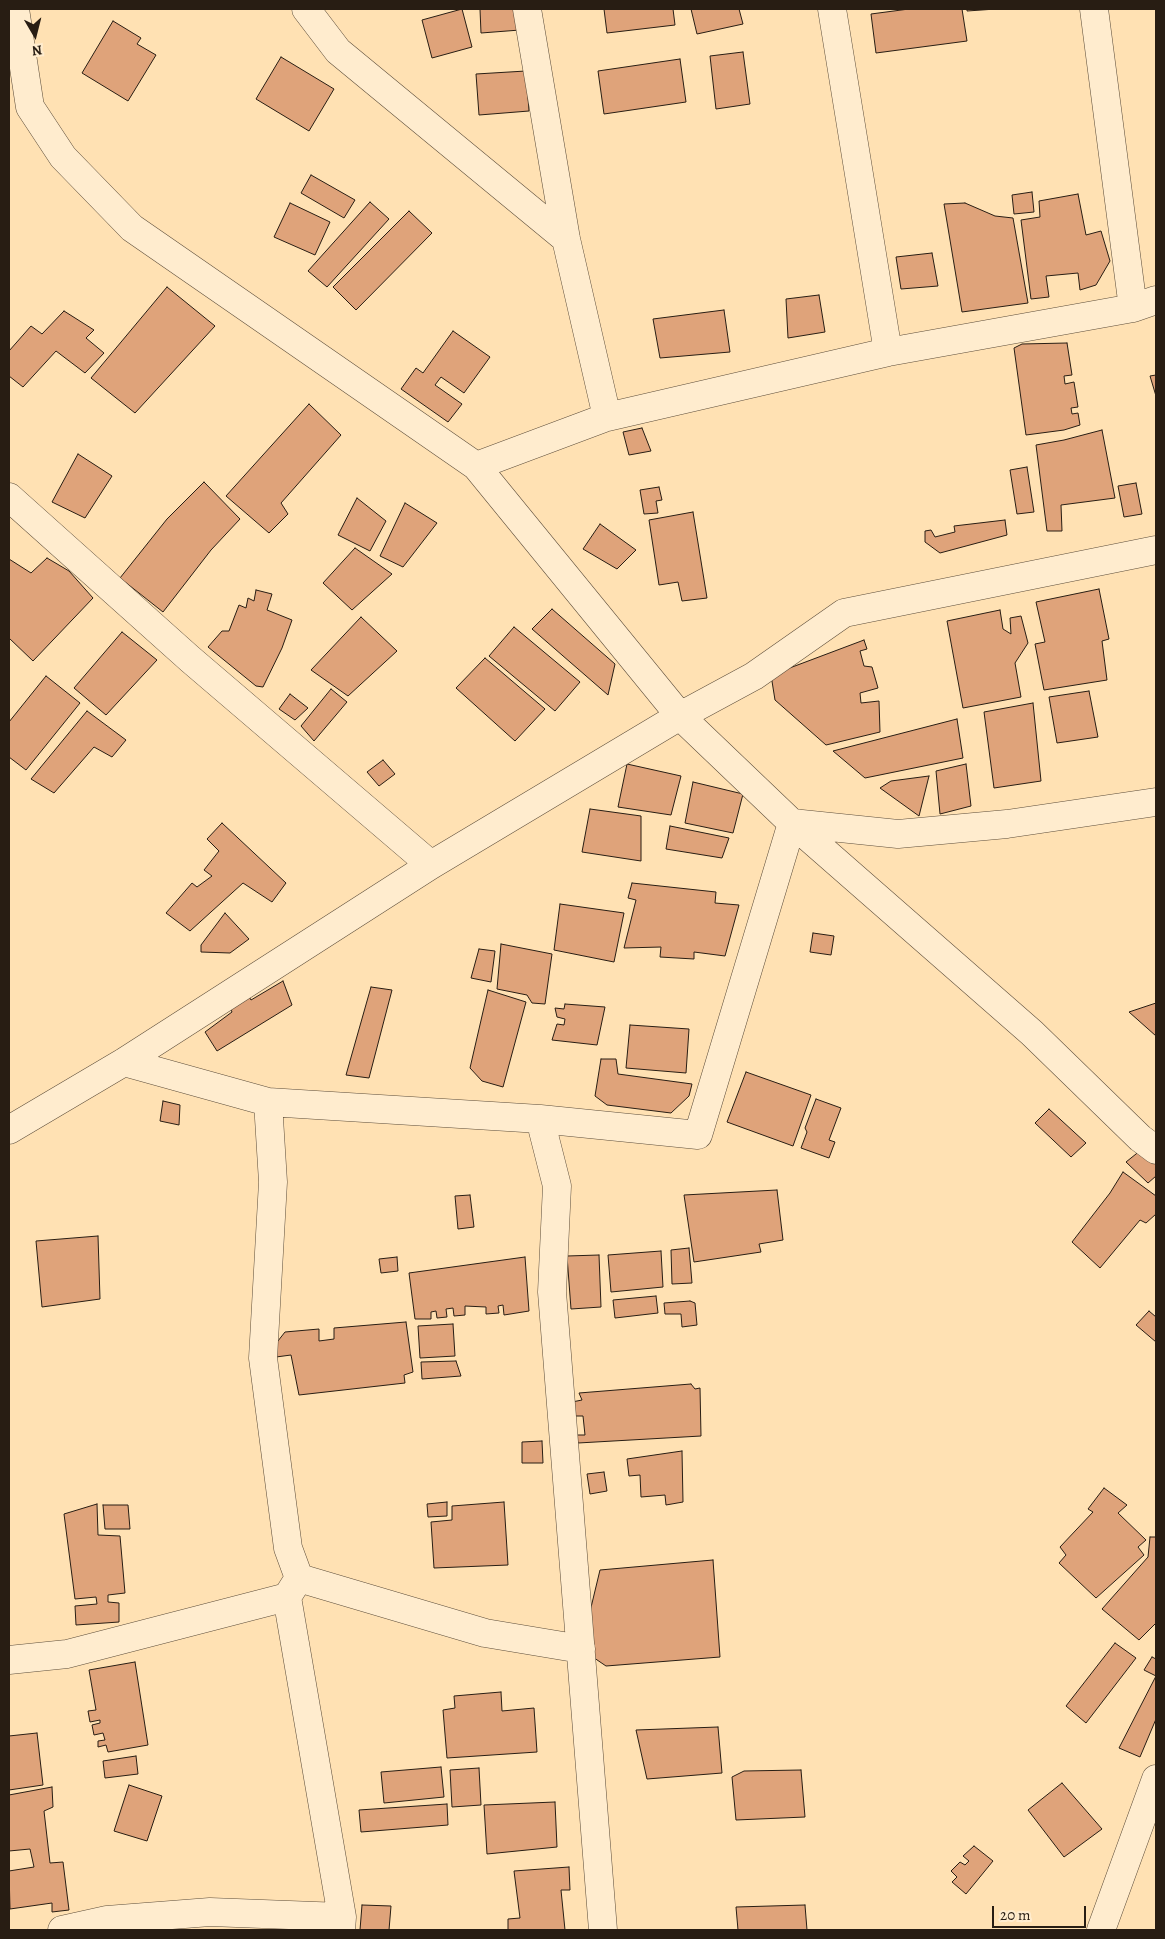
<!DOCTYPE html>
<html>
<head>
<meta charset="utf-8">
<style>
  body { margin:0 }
  #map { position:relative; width:1165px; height:1939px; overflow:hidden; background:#ffe1b3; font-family:Alegreya,serif }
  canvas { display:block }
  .frame { position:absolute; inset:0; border:10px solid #281d13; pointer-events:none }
  .north { position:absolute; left:10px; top:10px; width:50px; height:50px; -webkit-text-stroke:4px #ffecce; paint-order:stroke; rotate:172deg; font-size:14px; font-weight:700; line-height:20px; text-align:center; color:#281d13 }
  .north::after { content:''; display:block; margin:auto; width:18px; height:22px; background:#281d13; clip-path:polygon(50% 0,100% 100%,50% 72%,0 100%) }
  .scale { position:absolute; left:992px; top:1906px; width:94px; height:22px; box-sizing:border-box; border:2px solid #281d13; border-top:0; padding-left:6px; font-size:15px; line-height:18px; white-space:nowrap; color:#281d13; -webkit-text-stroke:4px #ffecce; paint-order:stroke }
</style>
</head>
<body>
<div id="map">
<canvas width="1165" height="1939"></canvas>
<div class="frame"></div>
<div class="north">N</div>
<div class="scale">20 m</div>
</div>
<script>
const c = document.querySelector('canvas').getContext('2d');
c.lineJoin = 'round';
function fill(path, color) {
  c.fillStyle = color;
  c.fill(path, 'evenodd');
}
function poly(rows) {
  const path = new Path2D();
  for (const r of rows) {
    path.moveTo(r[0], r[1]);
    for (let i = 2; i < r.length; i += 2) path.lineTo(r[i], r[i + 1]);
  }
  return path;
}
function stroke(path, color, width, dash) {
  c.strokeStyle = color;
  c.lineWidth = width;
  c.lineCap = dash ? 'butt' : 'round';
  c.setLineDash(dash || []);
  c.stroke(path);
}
const building = poly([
  [462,9,472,47,432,58,422,20,462,9],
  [480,9,518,9,520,30,481,33,480,9],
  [604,9,673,9,675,25,607,33,604,9],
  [691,9,739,9,743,24,697,34,691,9],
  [909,9,962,9,967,41,876,53,871,14,909,9],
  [967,9,996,9,967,11,967,9],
  [113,21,141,38,137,44,156,55,128,101,82,73,113,21],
  [743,52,750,104,716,109,710,56,743,52],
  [281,57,334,89,309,131,256,99,281,57],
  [680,59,686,102,604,114,598,71,680,59],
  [526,71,529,111,479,115,476,74,526,71],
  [311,175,355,200,344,218,301,193,311,175],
  [1032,192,1034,212,1014,214,1012,195,1032,192],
  [1078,194,1086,235,1101,231,1110,261,1096,285,1080,290,1078,273,1046,276,1049,297,1031,299,1021,220,1040,217,1039,201,1078,194],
  [370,202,389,219,327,287,308,271,370,202],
  [290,203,330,222,315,255,274,237,290,203],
  [965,203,995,216,1013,218,1028,303,962,312,944,204,965,203],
  [409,211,432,233,356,310,333,287,409,211],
  [932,253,938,286,901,289,896,257,932,253],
  [167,287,215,326,135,413,91,378,167,287],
  [819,295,825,332,788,338,786,299,819,295],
  [724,310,730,352,660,358,653,319,724,310],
  [64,311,94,330,86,338,104,353,85,373,56,351,23,387,9,376,9,351,31,326,42,334,64,311],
  [453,331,490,357,464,393,441,377,435,385,462,404,448,422,401,389,416,368,423,373,453,331],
  [1067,343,1072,375,1064,376,1065,384,1074,382,1078,407,1071,408,1072,414,1078,413,1080,425,1064,430,1026,435,1014,348,1022,344,1067,343],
  [1156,375,1156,396,1150,376,1156,375],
  [309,404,341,435,281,503,288,514,269,533,226,496,309,404],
  [642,428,651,451,629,455,623,432,642,428],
  [1102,430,1115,498,1061,505,1062,531,1047,531,1036,445,1064,440,1102,430],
  [78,454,112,476,85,518,52,502,78,454],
  [1027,467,1034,512,1017,514,1010,470,1027,467],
  [204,482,240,519,211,550,163,612,120,578,167,519,204,482],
  [1136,483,1142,514,1124,517,1118,486,1136,483],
  [659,487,662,500,656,501,658,513,644,514,640,490,659,487],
  [357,498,386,521,370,551,338,535,357,498],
  [405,503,437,523,403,567,380,556,405,503],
  [693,512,707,598,682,601,678,582,659,585,649,520,693,512],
  [1005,520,1007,535,940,553,925,542,925,531,931,530,935,537,955,532,954,526,1005,520],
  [600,524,636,550,617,569,583,549,600,524],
  [355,548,392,574,352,610,323,583,355,548],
  [47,558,69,571,93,598,33,661,9,638,9,559,31,573,47,558],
  [1099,589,1109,639,1102,641,1107,680,1044,690,1035,644,1045,642,1036,602,1099,589],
  [256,590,272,594,267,610,292,620,282,648,263,687,256,686,208,647,222,631,229,631,239,605,246,608,248,598,254,601,256,590],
  [552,609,615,664,608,695,532,629,552,609],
  [1000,610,1003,629,1011,634,1010,618,1021,616,1028,643,1015,663,1021,697,963,708,947,621,1000,610],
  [361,617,397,651,348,696,311,670,361,617],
  [514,627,580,682,555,711,489,656,514,627],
  [122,632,157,660,106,715,74,688,122,632],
  [864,640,867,649,860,651,864,666,872,667,878,688,860,693,861,703,879,701,880,732,826,745,775,700,771,675,864,640],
  [485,658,545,709,515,741,456,688,485,658],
  [46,676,80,703,26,770,9,757,9,722,46,676],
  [331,689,347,702,314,741,301,726,331,689],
  [1089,691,1098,737,1057,743,1049,697,1089,691],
  [290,694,308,708,295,720,279,709,290,694],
  [1033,703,1041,781,994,788,984,712,1033,703],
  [87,711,126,740,112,757,94,747,54,793,31,779,87,711],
  [957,719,963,758,865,778,833,751,957,719],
  [383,760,395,774,379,786,367,772,383,760],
  [627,764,681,776,671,815,618,807,627,764],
  [966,764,971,806,940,814,936,771,966,764],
  [929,776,919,816,880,788,891,781,929,776],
  [693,782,743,794,733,833,685,823,693,782],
  [590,809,641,816,641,861,582,852,590,809],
  [222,823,286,883,272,902,243,883,190,931,166,913,192,883,197,887,212,876,204,870,219,851,207,839,222,823],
  [670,826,729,838,722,858,666,849,670,826],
  [632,883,716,892,715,903,739,905,725,956,694,952,694,959,660,957,661,947,624,948,636,900,628,898,632,883],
  [560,904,624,913,614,962,554,950,560,904],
  [225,913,249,939,230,953,201,952,201,945,225,913],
  [813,933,834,936,831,955,810,952,813,933],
  [501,944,552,954,545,1004,532,1003,527,995,497,989,501,944],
  [479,949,495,951,491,982,471,978,479,949],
  [283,981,292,1005,217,1051,205,1032,232,1012,229,1005,247,993,251,1000,283,981],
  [371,987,392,990,369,1078,346,1075,371,987],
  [488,990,526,1002,503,1087,482,1081,470,1068,488,990],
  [1156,1003,1156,1036,1129,1012,1156,1003],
  [565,1004,605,1007,597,1045,552,1040,557,1024,564,1025,565,1019,557,1017,555,1008,564,1009,565,1004],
  [630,1025,689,1029,686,1073,626,1068,630,1025],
  [601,1059,616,1059,618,1074,692,1084,689,1096,671,1113,607,1105,595,1096,601,1059],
  [746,1072,811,1095,793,1146,727,1122,746,1072],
  [816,1099,841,1108,829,1140,835,1142,829,1158,801,1148,807,1132,805,1128,816,1099],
  [163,1101,180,1105,179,1125,160,1121,163,1101],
  [1049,1109,1086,1143,1071,1157,1035,1123,1049,1109],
  [1141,1150,1156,1163,1156,1176,1148,1183,1126,1162,1141,1150],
  [1123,1172,1156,1196,1156,1214,1146,1223,1140,1220,1100,1268,1072,1242,1110,1193,1123,1172],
  [777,1190,783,1240,759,1244,761,1252,694,1262,684,1195,777,1190],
  [470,1195,474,1227,458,1229,455,1196,470,1195],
  [98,1236,100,1299,42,1307,36,1241,98,1236],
  [689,1248,692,1283,672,1284,671,1250,689,1248],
  [661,1251,663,1287,611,1292,608,1255,661,1251],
  [599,1255,601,1307,571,1309,567,1256,599,1255],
  [397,1257,398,1271,381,1273,379,1259,397,1257],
  [525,1257,529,1311,504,1315,503,1305,498,1306,499,1313,486,1314,486,1307,465,1306,465,1315,454,1316,453,1308,446,1309,447,1317,437,1318,436,1311,431,1312,431,1319,415,1319,409,1273,525,1257],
  [656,1296,658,1313,615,1318,613,1300,656,1296],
  [690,1301,695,1303,697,1325,682,1327,681,1314,665,1314,664,1303,690,1301],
  [1149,1311,1156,1317,1156,1342,1136,1325,1149,1311],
  [406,1322,413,1372,404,1375,405,1383,299,1395,291,1355,276,1357,274,1346,285,1332,319,1329,319,1341,334,1339,334,1328,406,1322],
  [453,1324,455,1356,420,1358,418,1326,453,1324],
  [456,1361,461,1376,422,1379,421,1362,456,1361],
  [691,1384,695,1389,700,1388,701,1436,578,1443,576,1435,585,1435,583,1416,574,1416,572,1402,582,1400,579,1393,691,1384],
  [542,1441,543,1463,522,1463,522,1442,542,1441],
  [682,1451,683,1502,666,1505,665,1495,641,1497,640,1475,629,1476,627,1459,682,1451],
  [604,1472,607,1491,590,1494,587,1474,604,1472],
  [1104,1488,1127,1505,1118,1513,1146,1540,1138,1547,1144,1555,1096,1598,1059,1563,1066,1555,1060,1547,1093,1512,1088,1509,1104,1488],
  [447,1502,447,1516,428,1517,427,1504,447,1502],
  [504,1502,508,1565,434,1568,431,1522,452,1520,452,1506,504,1502],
  [97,1504,98,1535,120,1536,125,1593,108,1595,108,1602,119,1603,119,1622,76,1625,75,1606,97,1604,96,1597,75,1599,64,1514,97,1504],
  [103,1505,128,1505,130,1529,105,1529,103,1505],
  [1150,1537,1156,1537,1156,1623,1139,1640,1102,1609,1148,1557,1150,1537],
  [713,1560,720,1657,606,1666,581,1649,600,1570,713,1560],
  [1115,1643,1136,1658,1086,1723,1066,1706,1115,1643],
  [1152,1657,1156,1659,1156,1719,1140,1757,1119,1748,1156,1676,1144,1670,1152,1657],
  [135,1662,148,1745,108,1752,106,1745,98,1747,98,1741,105,1740,103,1733,94,1735,92,1725,100,1723,100,1720,90,1722,88,1711,96,1710,89,1670,135,1662],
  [501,1692,502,1711,534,1708,537,1752,447,1758,443,1710,455,1708,454,1696,501,1692],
  [718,1727,722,1773,647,1779,636,1730,718,1727],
  [37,1733,43,1785,9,1790,9,1736,37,1733],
  [136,1756,138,1774,105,1778,103,1761,136,1756],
  [441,1767,444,1797,384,1803,381,1772,441,1767],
  [479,1768,481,1805,452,1807,450,1770,479,1768],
  [801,1770,805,1817,736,1820,732,1777,744,1771,801,1770],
  [1062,1783,1102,1829,1064,1857,1028,1810,1062,1783],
  [129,1785,162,1796,147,1841,114,1831,129,1785],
  [52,1787,53,1807,44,1811,50,1863,63,1862,69,1910,52,1912,52,1903,10,1909,9,1871,34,1867,30,1849,9,1851,9,1795,52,1787],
  [555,1802,557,1847,487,1854,484,1805,555,1802],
  [447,1804,448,1825,361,1832,359,1810,447,1804],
  [974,1846,993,1861,966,1894,952,1882,957,1877,951,1871,960,1862,965,1865,969,1861,963,1856,974,1846],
  [569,1867,570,1890,561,1890,565,1930,508,1930,508,1919,520,1918,514,1871,569,1867],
  [362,1905,391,1906,389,1930,360,1930,362,1905],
  [805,1905,807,1930,738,1930,736,1907,805,1905]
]);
fill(building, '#dfa37a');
stroke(building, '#281d13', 1);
const street = poly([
  [15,9,30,107,63,157,132,228,476,466,680,716,792,823,1032,1033,1140,1138,1156,1150],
  [306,9,338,51,566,239],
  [527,9,566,239,607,417],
  [832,9,888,352],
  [1094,9,1133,308],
  [476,466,607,417,888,352,1133,308,1156,300],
  [9,497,190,659,431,865],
  [124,1062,268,1102,540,1119,698,1135,792,823,898,834,1007,824,1156,802],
  [268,1102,273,1182,263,1358,288,1548,299,1578,287,1597,342,1917,341,1930],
  [540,1119,557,1186,552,1292,603,1930],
  [9,1130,124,1062,431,865,680,716,754,676,844,613,1156,550],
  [299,1578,485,1633,581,1649],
  [9,1660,67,1654,287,1597],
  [62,1930,107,1920,210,1912,342,1917],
  [1101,1930,1156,1779]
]);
stroke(street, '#5e4e3b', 29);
stroke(street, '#ffecce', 28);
</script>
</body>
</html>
